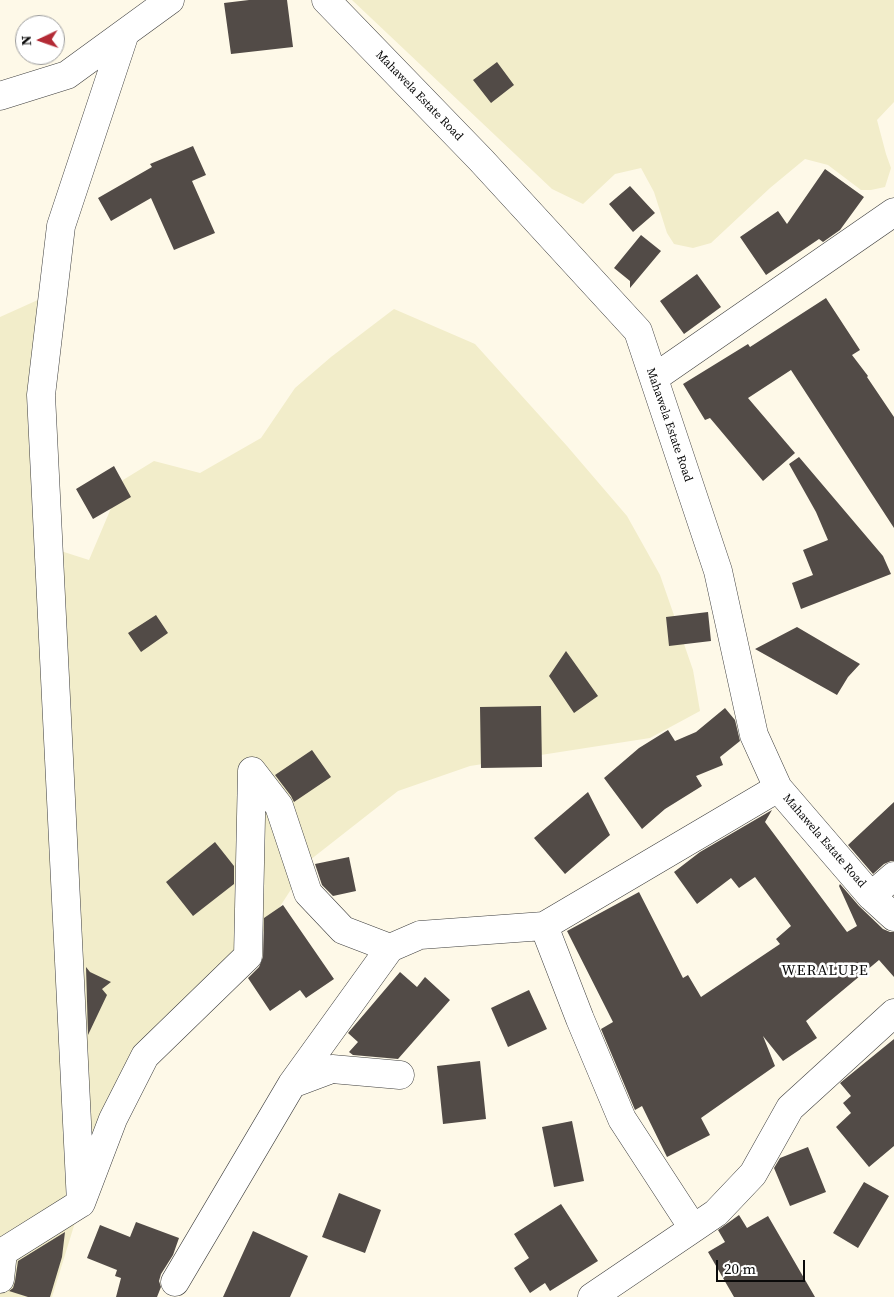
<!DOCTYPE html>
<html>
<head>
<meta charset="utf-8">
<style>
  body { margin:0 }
  #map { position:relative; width:894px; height:1297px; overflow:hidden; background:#fef9e8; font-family:"Source Serif 4",serif }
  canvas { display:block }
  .north { position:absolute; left:15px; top:15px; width:50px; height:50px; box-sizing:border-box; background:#fff; border:1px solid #9d9d9d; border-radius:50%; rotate:267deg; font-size:14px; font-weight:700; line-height:20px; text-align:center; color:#0a0a0a }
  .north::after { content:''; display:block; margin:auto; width:18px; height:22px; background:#b32a35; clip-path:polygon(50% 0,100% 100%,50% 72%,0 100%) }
  .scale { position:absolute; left:716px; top:1260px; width:89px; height:22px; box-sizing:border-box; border:2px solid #0a0a0a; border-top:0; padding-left:6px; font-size:15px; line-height:18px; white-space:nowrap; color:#0a0a0a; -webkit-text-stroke:4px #fff; paint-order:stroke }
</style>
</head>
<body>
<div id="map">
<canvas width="894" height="1297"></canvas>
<div class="north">N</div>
<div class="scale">20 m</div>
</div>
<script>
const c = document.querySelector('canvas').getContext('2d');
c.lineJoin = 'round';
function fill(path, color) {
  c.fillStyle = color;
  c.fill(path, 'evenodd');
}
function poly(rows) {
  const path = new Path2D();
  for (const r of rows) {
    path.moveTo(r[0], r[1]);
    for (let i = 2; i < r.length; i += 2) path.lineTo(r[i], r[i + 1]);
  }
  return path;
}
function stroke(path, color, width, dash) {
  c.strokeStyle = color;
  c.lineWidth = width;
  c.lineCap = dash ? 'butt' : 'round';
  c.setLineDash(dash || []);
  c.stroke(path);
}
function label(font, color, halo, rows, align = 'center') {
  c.font = font + ' "Source Serif 4",serif';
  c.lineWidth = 5;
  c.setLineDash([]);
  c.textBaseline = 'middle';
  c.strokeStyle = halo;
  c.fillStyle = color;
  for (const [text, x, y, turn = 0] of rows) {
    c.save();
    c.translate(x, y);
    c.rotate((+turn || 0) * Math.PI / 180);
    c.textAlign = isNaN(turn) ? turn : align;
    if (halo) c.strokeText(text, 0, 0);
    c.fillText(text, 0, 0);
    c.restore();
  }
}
fill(poly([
  [352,0,894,0,894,102,877,120,886,154,891,168,885,187,871,190,861,190,828,165,805,159,770,188,711,243,693,248,674,244,667,233,654,192,641,168,615,174,583,204,552,189],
  [40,299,42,545,89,560,123,480,154,461,200,473,261,438,295,388,331,357,394,309,475,344,567,446,627,516,660,575,693,670,700,711,650,738,470,766,398,791,310,860,248,956,145,1056,81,1203,52,1297,0,1297,0,317]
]), '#f2edca');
fill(poly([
  [249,0,287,0,293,47,231,54,224,3],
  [497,62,514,85,491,103,473,80],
  [193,146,206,175,192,181,215,233,174,250,151,198,111,221,98,198,152,167,150,164],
  [825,169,864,197,840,230,823,242,819,239,766,275,740,237,778,211,787,224],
  [630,186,655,213,633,232,609,204],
  [641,235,661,251,630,288,630,281,614,268],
  [697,274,721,307,684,334,660,301],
  [826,298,860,350,852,355,868,376,867,377,894,417,894,528,791,370,748,398,795,453,763,481,710,418,705,420,683,384,748,344,750,347],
  [799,457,883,556,891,574,801,609,792,583,813,575,803,550,828,540,816,512,789,464],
  [114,466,131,497,93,519,76,489],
  [708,612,711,641,669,646,666,617],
  [156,615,168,633,141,652,128,633],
  [797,627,860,664,848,677,837,695,755,649],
  [566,651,598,696,574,713,549,676],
  [541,706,542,767,481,768,480,707],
  [725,708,735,720,740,741,720,757,723,765,696,776,702,786,665,809,642,829,604,778,639,748,668,730,675,741,696,732],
  [312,750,331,777,294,802,291,796,275,775],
  [588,792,610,835,565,874,534,838],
  [894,802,894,861,891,861,884,864,873,874,848,845],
  [772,810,765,822,847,932,857,926,839,886,840,884,859,906,883,929,890,932,894,932,894,977,879,960,806,1021,817,1038,783,1061,763,1036,775,1066,701,1118,710,1135,667,1157,642,1106,635,1110,601,1029,613,1022,567,931,639,892,683,978,688,975,701,997,780,944,776,939,791,926,755,877,739,888,731,878,697,904,674,872,700,852],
  [215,842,234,866,234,884,193,916,166,882],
  [349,857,356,891,333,896,322,885,315,864],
  [283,905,334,979,306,998,300,990,270,1011,248,978,259,967,263,957,264,918],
  [86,967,90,972,111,982,102,989,107,995,88,1035],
  [400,972,417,987,425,977,450,1000,398,1059,353,1055,349,1052,358,1042,348,1033],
  [529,990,547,1029,508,1047,491,1008],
  [894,1039,894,1146,869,1167,836,1127,851,1113,843,1103,851,1096,840,1083],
  [480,1061,486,1119,443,1124,437,1066],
  [572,1121,584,1181,554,1187,542,1127],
  [808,1147,826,1192,790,1206,774,1168,780,1158],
  [864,1182,889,1196,858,1248,833,1233],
  [339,1193,381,1210,365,1253,322,1237],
  [561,1204,598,1261,550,1291,545,1283,530,1293,514,1268,529,1258,514,1234],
  [739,1215,747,1228,768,1216,815,1297,734,1297,708,1252,725,1242,718,1230],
  [136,1222,179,1238,173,1255,161,1274,159,1281,161,1287,157,1297,116,1297,121,1278,115,1276,117,1270,87,1258,100,1225,130,1237],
  [253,1231,308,1256,290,1297,223,1297],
  [65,1232,62,1257,50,1297,28,1297,9,1291,13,1288,15,1281,18,1261]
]), '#524b47');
const minor = poly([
  [326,0,481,160,638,331,718,571,754,735,778,788,871,896,894,917],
  [0,96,67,75,170,0],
  [654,378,894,212],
  [871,896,894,876],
  [544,926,580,1019,622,1119,693,1228],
  [292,1084,332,1069,400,1075],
  [81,1203,41,395,61,226,125,33],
  [0,1279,3,1252,81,1203,113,1119,145,1056,248,956,252,771,279,806,308,893,343,930,390,948],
  [175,1282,292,1084,390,948,420,935,544,926,778,788],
  [592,1297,716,1213,753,1174,790,1108,894,1013]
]);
stroke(minor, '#3d3d3d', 29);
stroke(minor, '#fff', 28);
label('12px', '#0a0a0a', '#fff', [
  ["Mahawela Estate Road",419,96,46],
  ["Mahawela Estate Road",669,425,71],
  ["Mahawela Estate Road",824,841,49]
]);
c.letterSpacing = '1px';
label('15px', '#0a0a0a', '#fff', [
  ["WERALUPE",825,971]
]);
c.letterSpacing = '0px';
</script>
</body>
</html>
